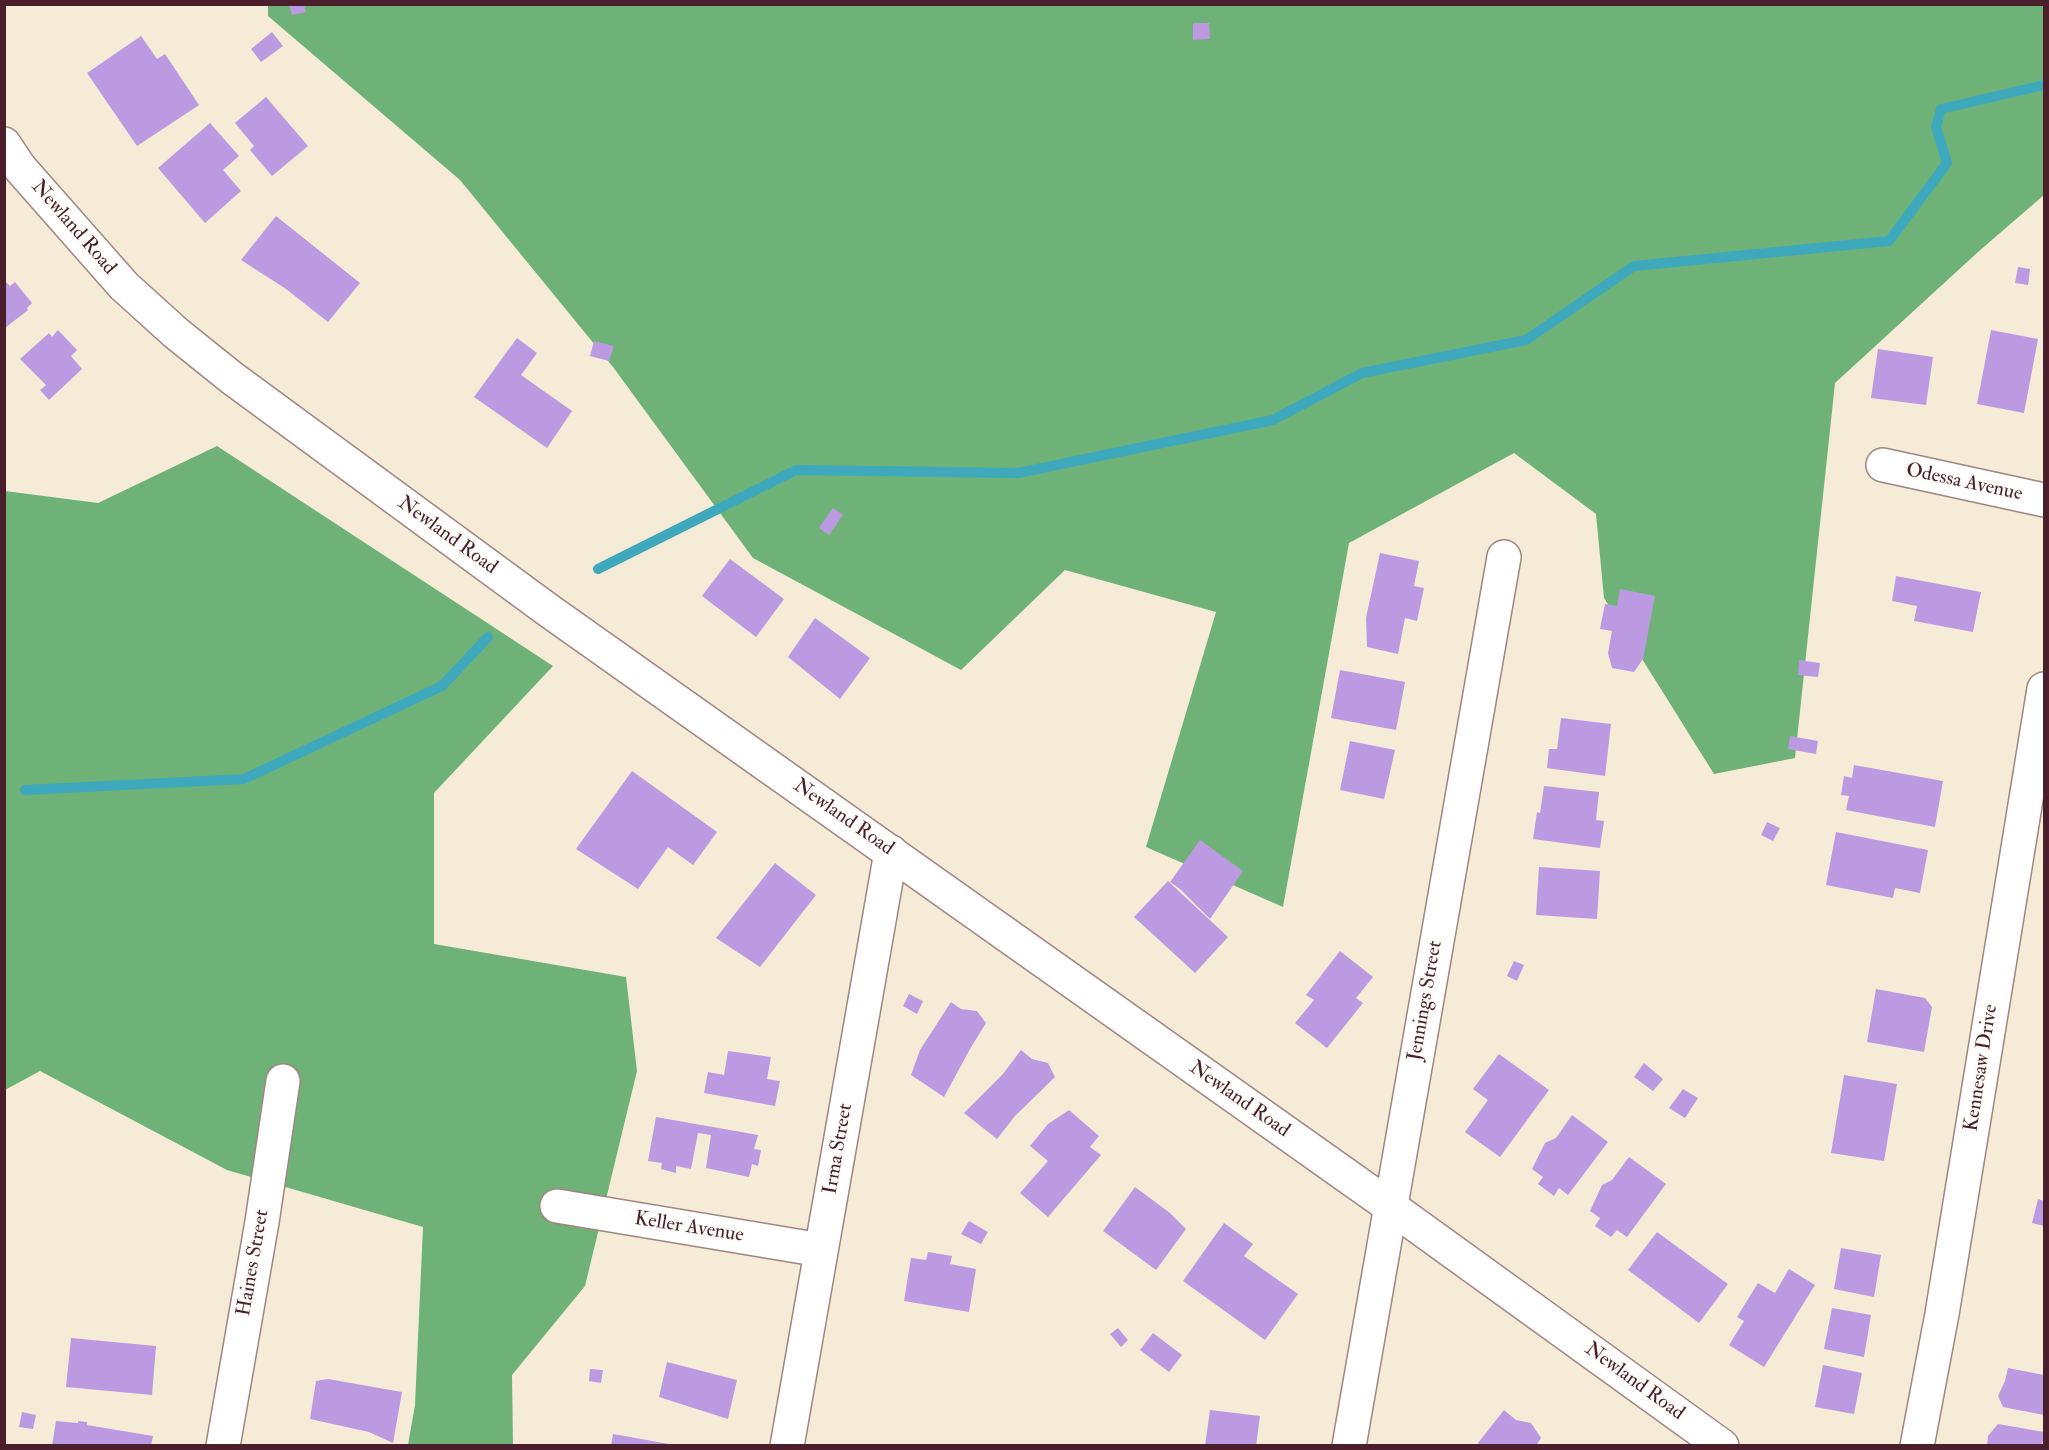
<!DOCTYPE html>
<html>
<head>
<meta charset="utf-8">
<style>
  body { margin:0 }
  #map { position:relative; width:2049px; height:1450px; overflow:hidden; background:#f5ebd7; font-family:"IM FELL Double Pica",serif }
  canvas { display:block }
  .frame { position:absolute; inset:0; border:6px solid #4a1f2b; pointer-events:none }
</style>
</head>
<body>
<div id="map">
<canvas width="2049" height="1450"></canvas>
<div class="frame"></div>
</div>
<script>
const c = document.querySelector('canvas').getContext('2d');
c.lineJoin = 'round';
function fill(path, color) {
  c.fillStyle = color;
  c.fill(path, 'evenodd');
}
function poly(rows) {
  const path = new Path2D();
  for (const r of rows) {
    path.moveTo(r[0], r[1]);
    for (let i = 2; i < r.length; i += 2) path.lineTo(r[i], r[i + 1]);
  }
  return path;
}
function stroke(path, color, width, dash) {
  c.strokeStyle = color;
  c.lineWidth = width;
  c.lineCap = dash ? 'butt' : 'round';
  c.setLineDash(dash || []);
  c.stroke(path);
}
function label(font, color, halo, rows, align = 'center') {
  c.font = font + ' "IM FELL Double Pica",serif';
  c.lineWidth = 4.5;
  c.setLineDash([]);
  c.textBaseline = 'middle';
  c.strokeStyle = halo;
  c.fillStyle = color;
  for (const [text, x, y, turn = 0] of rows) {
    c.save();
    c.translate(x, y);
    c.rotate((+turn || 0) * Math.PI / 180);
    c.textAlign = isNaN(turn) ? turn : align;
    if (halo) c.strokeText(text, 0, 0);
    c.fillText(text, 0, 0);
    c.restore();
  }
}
fill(poly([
  [268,4,2044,5,2044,195,1978,252,1835,383,1795,758,1714,774,1604,598,1596,514,1514,453,1349,543,1283,907,1146,847,1216,612,1065,570,961,670,753,558,613,367,460,180,268,16],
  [217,446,553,666,434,793,434,944,626,977,637,1071,585,1286,512,1375,513,1445,408,1445,415,1405,423,1227,227,1170,40,1071,5,1090,5,491,98,503]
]), '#6eb277');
stroke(poly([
  [598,569,796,470,1018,473,1273,420,1362,373,1526,340,1634,266,1889,241,1947,163,1936,127,1941,109,2044,85],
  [25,790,244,779,442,686,488,637]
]), '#3ea9bd', 10);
fill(poly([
  [289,4,304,4,306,12,292,15],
  [1193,23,1209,23,1210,39,1193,40],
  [272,32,283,46,261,62,251,49],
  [141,36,157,59,165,54,199,105,137,146,87,73],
  [266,97,308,146,272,176,250,150,254,146,235,123],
  [210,123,239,156,223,170,241,191,205,223,158,168],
  [276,216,360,283,328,322,286,289,241,260],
  [2018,267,2030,269,2028,285,2015,283],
  [5,281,10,286,15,282,32,303,27,308,28,310,5,328],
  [58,330,77,350,71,356,82,369,49,400,40,390,46,385,20,359,49,333,52,337],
  [1991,330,2038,339,2024,413,1977,404],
  [517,338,537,353,521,375,572,411,547,448,474,397],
  [594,341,614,346,609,361,590,356],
  [1878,349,1933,357,1926,405,1871,398],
  [833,508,843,515,829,535,819,528],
  [1380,553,1419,561,1414,586,1424,588,1417,621,1405,618,1398,654,1367,647,1366,618],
  [730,559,784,599,756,637,702,596],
  [1896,576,1981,592,1973,632,1914,621,1917,606,1892,601],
  [1620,589,1655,596,1643,659,1634,672,1612,668,1608,653,1612,631,1600,629,1605,604,1617,606],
  [815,618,870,658,840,699,788,657],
  [1799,660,1820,663,1818,677,1798,675],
  [1340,670,1405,682,1396,730,1331,718],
  [1561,718,1611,724,1605,776,1547,768,1549,749,1557,749],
  [1790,736,1818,741,1816,754,1788,749],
  [1350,741,1395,750,1384,799,1340,790],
  [1854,765,1943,781,1935,827,1846,810,1849,796,1841,795,1844,776,1852,778],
  [632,771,717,832,693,865,668,847,638,889,576,849],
  [1544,786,1599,792,1596,820,1604,821,1600,848,1533,839,1537,812,1540,813],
  [1767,822,1780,828,1773,841,1761,835],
  [1836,832,1928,850,1920,893,1895,888,1893,898,1826,885],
  [1200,840,1243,871,1210,919,1180,889,1170,882],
  [775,863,816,895,760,967,716,938],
  [1539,867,1600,871,1597,919,1536,915],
  [1168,881,1228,937,1195,973,1134,917],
  [1340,951,1373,977,1356,998,1363,1003,1327,1048,1295,1023,1314,1000,1306,995],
  [1514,961,1524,965,1517,981,1507,976],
  [1876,989,1925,998,1932,1007,1924,1052,1867,1042],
  [909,994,923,1001,917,1014,903,1006],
  [951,1002,961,1009,977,1011,986,1023,970,1049,944,1097,911,1075,920,1050],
  [1021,1050,1032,1059,1048,1063,1055,1077,1015,1116,997,1139,964,1113,1003,1074],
  [728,1051,771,1057,767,1079,780,1081,775,1106,704,1093,708,1072,724,1075],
  [1499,1054,1549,1090,1500,1157,1465,1132,1488,1100,1473,1089],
  [1644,1063,1663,1079,1653,1091,1634,1077],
  [1844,1075,1897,1084,1884,1161,1831,1153],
  [1683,1089,1698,1098,1685,1118,1669,1108],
  [1069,1110,1099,1136,1090,1147,1101,1155,1048,1217,1020,1193,1048,1161,1030,1146,1048,1124],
  [1572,1115,1608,1142,1568,1195,1559,1188,1554,1196,1538,1184,1543,1177,1532,1169,1545,1143,1556,1138],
  [656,1117,758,1135,754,1149,761,1150,758,1166,752,1164,749,1177,706,1168,711,1135,698,1133,691,1169,676,1166,676,1173,661,1169,662,1163,648,1161],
  [1629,1157,1666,1184,1627,1237,1617,1230,1611,1237,1595,1226,1600,1218,1590,1211,1602,1185,1612,1180],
  [1135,1187,1170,1213,1186,1229,1156,1270,1103,1231],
  [2038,1199,2044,1201,2044,1226,2032,1223],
  [969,1221,988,1232,981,1244,961,1234],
  [1224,1223,1253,1244,1244,1256,1298,1294,1265,1340,1183,1281],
  [1657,1232,1728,1284,1699,1323,1628,1270],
  [1841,1248,1881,1255,1874,1297,1834,1289],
  [928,1252,952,1256,950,1264,976,1269,969,1312,904,1301,911,1258,926,1260],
  [1789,1269,1815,1285,1764,1367,1729,1345,1744,1321,1737,1317,1758,1283,1775,1293],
  [1832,1308,1871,1315,1864,1357,1824,1349],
  [1118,1328,1128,1340,1121,1347,1110,1334],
  [1153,1333,1182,1355,1169,1372,1140,1350],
  [71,1338,156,1346,152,1395,66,1387],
  [667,1362,737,1380,728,1419,659,1397],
  [1823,1365,1862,1373,1854,1414,1815,1407],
  [2008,1368,2044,1375,2044,1415,2003,1407,1998,1396,2005,1381],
  [590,1369,603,1370,601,1383,589,1381],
  [328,1379,402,1392,393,1443,369,1432,310,1419,316,1381],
  [1210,1410,1260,1416,1256,1446,1205,1446],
  [1504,1410,1516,1420,1531,1423,1541,1438,1536,1446,1481,1446,1478,1443],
  [22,1412,36,1415,33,1429,19,1427],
  [56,1421,78,1423,78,1421,87,1422,87,1425,153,1436,151,1446,52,1446],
  [1998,1424,2044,1432,2042,1446,1987,1446,1988,1436],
  [613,1434,669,1444,669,1446,611,1446]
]), '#bc9ae1');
const minor = poly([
  [1883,465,2044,500],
  [557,1206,821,1250],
  [223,1446,262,1222,283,1081],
  [787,1446,891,852],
  [1349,1446,1504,557],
  [1917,1446,1942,1314,2044,689]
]);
const tertiary = poly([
  [4,144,20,168,124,286,176,333,232,378,548,610,1391,1207,1722,1446]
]);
stroke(minor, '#a08581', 36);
stroke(tertiary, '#a08581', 36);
stroke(minor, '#fff', 33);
stroke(tertiary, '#fff', 33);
label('20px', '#4a1f2b', '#fdfcf7', [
  ["Newland Road",73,228,49],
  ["Odessa Avenue",1964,483,12],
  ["Newland Road",447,536,36],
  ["Newland Road",843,818,35],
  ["Jennings Street",1426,1001,-80],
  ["Kennesaw Drive",1982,1068,-81],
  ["Newland Road",1239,1100,35],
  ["Irma Street",839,1149,-80],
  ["Keller Avenue",689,1228,9],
  ["Haines Street",254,1263,-80],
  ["Newland Road",1634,1382,36]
]);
</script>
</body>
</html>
